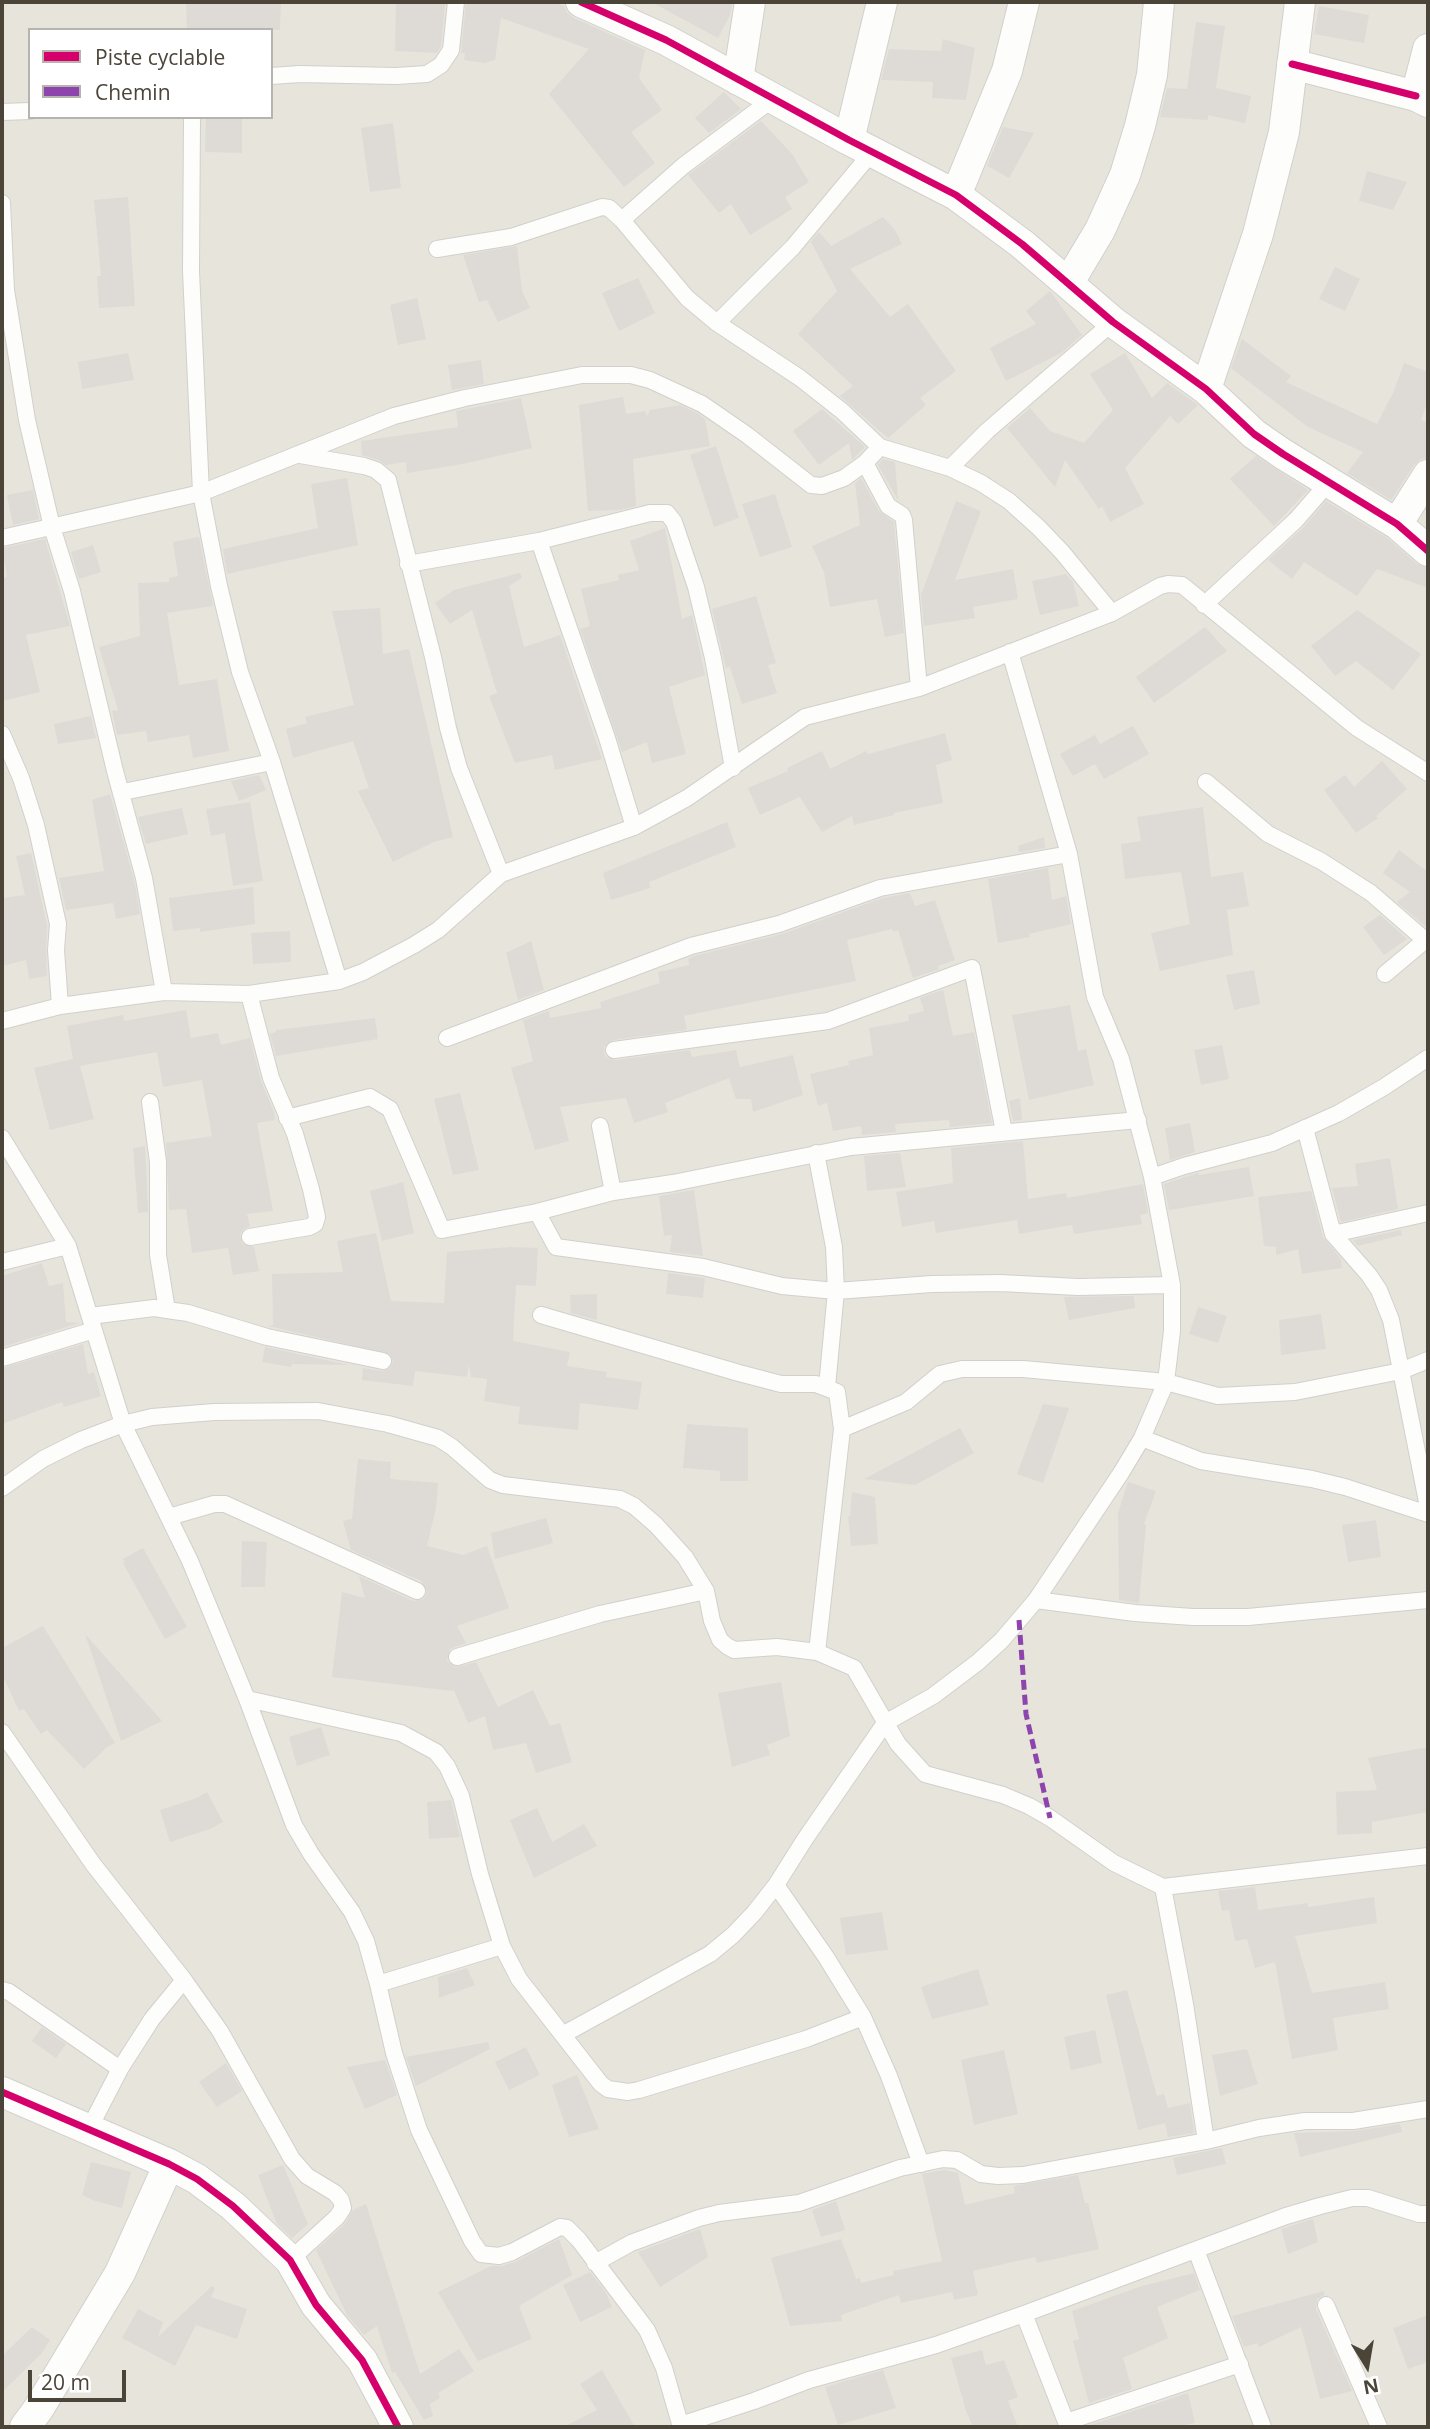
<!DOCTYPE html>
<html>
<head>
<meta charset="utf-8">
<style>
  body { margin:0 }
  #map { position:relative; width:1430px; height:2429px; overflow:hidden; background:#f4f2ee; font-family:"Open Sans",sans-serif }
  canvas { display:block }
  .frame { position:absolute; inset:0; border:4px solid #4b4439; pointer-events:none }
  .legend { position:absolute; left:28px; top:28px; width:245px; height:91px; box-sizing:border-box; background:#fff; border:2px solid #b7b4b0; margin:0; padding:9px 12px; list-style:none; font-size:21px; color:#4b4439 }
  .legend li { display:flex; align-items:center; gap:14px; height:35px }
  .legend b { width:35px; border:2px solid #b7b4b0 }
  .north { position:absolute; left:1332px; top:2331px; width:70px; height:70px; -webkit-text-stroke:5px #fff; paint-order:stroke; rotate:169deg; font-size:19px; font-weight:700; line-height:28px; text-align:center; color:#4b4439 }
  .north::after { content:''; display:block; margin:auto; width:24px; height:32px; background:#4b4439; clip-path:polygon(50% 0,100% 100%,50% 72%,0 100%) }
  .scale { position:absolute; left:28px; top:2370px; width:98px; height:32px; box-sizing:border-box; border:4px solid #4b4439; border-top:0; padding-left:9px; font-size:21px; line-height:24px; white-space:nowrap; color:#4b4439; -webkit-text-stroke:5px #fff; paint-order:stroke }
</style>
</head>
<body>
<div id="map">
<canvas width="1430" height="2429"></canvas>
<div class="frame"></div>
<ul class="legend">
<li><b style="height:9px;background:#d6006c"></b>Piste cyclable</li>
<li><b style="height:9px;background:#8e44ad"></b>Chemin</li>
</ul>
<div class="north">N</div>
<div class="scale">20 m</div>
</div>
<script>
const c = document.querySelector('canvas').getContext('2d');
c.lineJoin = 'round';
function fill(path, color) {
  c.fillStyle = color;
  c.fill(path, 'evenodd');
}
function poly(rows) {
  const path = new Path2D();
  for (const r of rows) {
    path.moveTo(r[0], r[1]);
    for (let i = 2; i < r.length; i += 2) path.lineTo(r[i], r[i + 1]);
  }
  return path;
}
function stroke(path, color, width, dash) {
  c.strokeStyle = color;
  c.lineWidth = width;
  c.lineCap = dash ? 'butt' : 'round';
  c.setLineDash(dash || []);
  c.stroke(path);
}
fill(poly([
  [2,2,1428,2,1428,2427,2,2427],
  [30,30,271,30,271,117,30,117]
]), '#e7e4dc');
fill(poly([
  [186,2,281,2,280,30,187,30],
  [466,2,553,2,564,6,567,13,574,18,645,50,639,78,662,110,631,132,655,163,624,187,549,94,589,49,501,18,495,60,484,63,464,60,465,53,461,53],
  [651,2,732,2,730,15,718,38],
  [396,3,445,4,441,46,437,53,395,51],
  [1319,6,1369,15,1364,43,1314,34],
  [1196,22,1225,26,1216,88,1251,96,1245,123,1208,115,1208,120,1160,117,1167,88,1187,89],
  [943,39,975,48,966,100,932,98,933,82,881,80,889,49,941,51],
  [724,92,741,109,709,133,695,118],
  [206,118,242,118,242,153,205,152],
  [761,121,792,154,809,182,785,197,792,209,750,235,731,204,719,213,688,175],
  [393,123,401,188,370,192,361,128],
  [1003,127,1034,133,1009,178,987,166],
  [1367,171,1407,182,1393,210,1359,201],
  [128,197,135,306,99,308,97,276,101,276,94,200],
  [883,217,895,230,902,244,850,269,890,317,908,304,956,371,920,398,926,405,888,438,840,396,853,386,798,334,837,291,811,242,819,232,831,246],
  [517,246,522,291,530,308,498,322,487,300,479,302,463,255],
  [1335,267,1360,279,1345,311,1319,299],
  [638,278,655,313,619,331,602,293],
  [1050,291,1082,335,1061,353,1006,381,990,348,1036,324,1026,311],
  [417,298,426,339,398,345,390,305],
  [1242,339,1291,376,1286,382,1377,424,1393,393,1404,363,1428,372,1428,400,1421,420,1428,423,1428,458,1421,459,1414,465,1391,500,1347,473,1363,452,1308,427,1231,368],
  [128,353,134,380,82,389,78,362],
  [1125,353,1152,398,1167,383,1198,405,1178,424,1170,416,1125,468,1144,504,1110,522,1102,506,1099,509,1065,460,1055,487,1007,428,1030,408,1050,431,1084,443,1113,410,1090,374],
  [481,360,484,384,452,390,448,365],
  [623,397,626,414,645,411,647,416,650,410,680,405,697,413,705,419,710,446,633,459,636,506,620,510,588,511,579,405],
  [521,398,532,448,463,464,407,473,406,462,386,465,379,460,362,455,361,441,458,427,456,411],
  [822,409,865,447,852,460,849,443,819,465,793,431],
  [716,446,739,518,714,527,690,455],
  [1256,456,1308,490,1274,526,1230,479],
  [883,459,895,462,898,500,878,465],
  [347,478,358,545,227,574,223,549,318,528,311,484],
  [861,478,879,511,894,522,904,633,885,637,877,599,830,607,824,572,812,546,860,525,855,483],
  [33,490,39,519,13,525,7,495],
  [775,494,792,547,760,557,742,504],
  [956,501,981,511,955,580,1013,569,1018,599,973,607,975,618,924,626,921,595],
  [1326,501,1387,538,1417,564,1428,568,1428,588,1377,569,1357,596,1304,562,1292,579,1268,560,1304,527],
  [665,528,682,619,692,615,705,675,669,687,686,754,652,763,647,742,622,752,580,629,590,626,581,589,619,580,618,575,639,570,630,541],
  [199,537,213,606,167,613,179,685,217,679,229,751,193,758,189,735,148,742,146,731,117,735,112,711,118,710,99,647,140,636,138,583,169,582,169,578,178,576,173,542],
  [45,539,70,626,26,635,40,692,2,701,2,578,7,577,2,548],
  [93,545,101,572,79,579,71,552],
  [520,573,522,578,509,586,524,647,560,635,602,759,555,770,552,755,515,763,489,696,497,693,472,610,450,624,435,603,454,590],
  [1066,574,1073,582,1079,606,1040,615,1032,581],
  [756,596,776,663,768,665,777,693,742,704,730,667,726,668,712,609],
  [380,608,383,654,409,649,453,837,434,842,393,862,358,791,369,788,353,741,293,758,286,729,307,723,305,717,354,705,332,611],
  [1357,610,1421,654,1393,690,1356,661,1335,676,1311,646],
  [1205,627,1227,651,1154,703,1136,677],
  [91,716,96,738,58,744,54,724],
  [1133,726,1149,754,1104,779,1095,764,1073,776,1060,754,1095,735,1100,744],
  [945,733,952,760,936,765,943,803,894,813,894,815,854,825,852,816,822,832,800,797,760,815,748,788,788,771,787,768,822,751,830,769,866,751,868,754],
  [1382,761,1407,789,1376,816,1378,818,1356,833,1324,790,1345,775,1354,787],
  [259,775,266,790,239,801,231,781],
  [110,794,134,880,140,914,116,919,113,903,66,910,59,878,104,871,92,800],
  [250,802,263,881,233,886,225,833,211,836,206,809],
  [1203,807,1211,877,1243,872,1249,906,1227,910,1233,955,1160,971,1151,933,1190,924,1181,872,1125,879,1121,844,1141,841,1137,817],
  [182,808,188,834,146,844,138,817],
  [727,822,736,847,649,882,650,888,611,900,603,873],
  [1044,837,1045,848,1019,852,1018,846],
  [1399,850,1428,872,1428,924,1425,926,1397,902,1410,892,1383,873],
  [31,853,47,925,46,949,47,976,29,979,26,960,2,966,2,898,25,895,16,856],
  [1048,868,1052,900,1066,896,1071,924,1029,934,1030,937,998,943,988,879],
  [253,887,255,924,200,932,200,928,173,931,169,898],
  [910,893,915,906,935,900,955,960,938,966,939,969,913,978,898,930,893,932,892,929,847,940,856,981,684,1016,687,1030,613,1040,604,1047,605,1056,615,1060,690,1050,692,1057,736,1050,740,1067,793,1055,803,1095,753,1112,751,1099,736,1099,729,1078,665,1103,668,1112,634,1123,626,1098,560,1107,569,1141,535,1150,511,1068,533,1061,523,1020,549,1011,550,1018,601,1008,600,1002,660,983,658,972,689,965,688,959,694,956,782,934,883,898],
  [1380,915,1407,939,1384,955,1363,927],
  [290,931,291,962,253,964,251,933],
  [531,941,544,990,518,1000,506,953],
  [1254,970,1260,1004,1234,1010,1226,975],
  [943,990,953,1036,974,1032,992,1123,950,1127,949,1120,895,1124,896,1132,862,1135,861,1126,833,1131,827,1103,818,1106,810,1074,849,1065,848,1061,873,1055,869,1028,909,1021,908,1015,924,1011,920,998],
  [1070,1005,1078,1051,1086,1049,1094,1085,1029,1100,1012,1015],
  [186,1010,191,1038,218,1033,221,1045,250,1038,261,1081,274,1112,275,1120,257,1123,273,1211,247,1214,250,1226,244,1229,240,1234,242,1244,254,1247,259,1271,233,1275,228,1248,192,1253,186,1209,169,1210,166,1143,212,1136,202,1080,163,1087,157,1052,80,1066,94,1119,50,1130,34,1068,73,1059,67,1026,123,1015,124,1021],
  [375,1018,378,1039,276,1056,270,1034,276,1032,276,1030],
  [1222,1045,1229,1079,1201,1085,1194,1050],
  [460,1093,479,1170,453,1175,434,1099],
  [1020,1098,1022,1120,1013,1121,1009,1101],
  [1190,1123,1195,1152,1170,1160,1165,1128],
  [1023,1141,1028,1199,1066,1193,1067,1198,1143,1184,1148,1213,1140,1215,1142,1224,1074,1234,1072,1225,1019,1234,1017,1220,936,1233,934,1221,902,1227,896,1192,953,1183,951,1148],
  [145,1146,148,1212,138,1213,133,1148],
  [900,1153,906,1187,867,1191,864,1156],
  [1390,1158,1398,1209,1341,1222,1332,1188,1358,1186,1355,1164],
  [1249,1167,1254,1196,1169,1210,1164,1184,1198,1173,1199,1175],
  [403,1182,414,1233,382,1241,370,1191],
  [694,1190,703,1256,670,1252,672,1235,664,1236,659,1196],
  [1311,1191,1323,1237,1341,1259,1342,1268,1302,1274,1298,1249,1276,1255,1276,1247,1264,1246,1258,1197],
  [1401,1230,1402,1235,1358,1246,1353,1240],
  [376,1233,391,1301,444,1303,447,1252,510,1247,538,1248,536,1286,516,1285,513,1341,570,1352,567,1366,607,1372,606,1377,642,1382,638,1410,580,1403,578,1430,518,1424,520,1407,484,1401,487,1379,471,1377,469,1365,467,1377,415,1371,413,1386,362,1380,363,1368,382,1371,390,1368,393,1362,390,1354,268,1326,273,1325,272,1274,343,1272,337,1241],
  [42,1263,49,1286,63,1283,66,1322,80,1323,2,1347,2,1276],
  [668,1273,705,1278,703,1298,666,1294],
  [597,1294,597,1320,571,1313,570,1295],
  [1134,1296,1135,1308,1069,1320,1064,1297],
  [1198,1307,1227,1316,1218,1343,1189,1334],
  [1321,1314,1326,1349,1281,1355,1279,1320],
  [83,1344,88,1374,94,1372,101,1396,64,1407,62,1402,2,1424,2,1368],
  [265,1347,349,1365,292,1364,291,1367,262,1362],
  [1043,1404,1069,1408,1043,1483,1017,1474],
  [687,1424,748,1428,748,1481,720,1481,720,1471,683,1468],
  [960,1428,974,1453,915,1485,864,1479],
  [358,1459,391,1462,390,1479,438,1483,436,1508,427,1546,463,1555,487,1546,509,1608,457,1626,466,1643,450,1649,447,1661,455,1667,476,1662,498,1707,533,1690,550,1726,560,1723,572,1762,536,1773,526,1743,493,1750,485,1716,468,1723,453,1688,453,1691,332,1677,342,1592,365,1598,359,1576,413,1601,424,1599,427,1591,421,1581,351,1550,343,1521,352,1519],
  [1128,1482,1156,1491,1144,1524,1146,1525,1139,1603,1119,1600,1118,1513],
  [852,1492,875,1497,878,1544,851,1546,848,1516,850,1516],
  [546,1518,553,1543,495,1559,491,1533],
  [1376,1520,1381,1557,1348,1562,1342,1525],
  [242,1541,267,1542,265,1587,241,1587],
  [143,1548,187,1627,165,1639,123,1563,125,1562,123,1559],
  [43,1626,115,1743,107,1747,84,1769,47,1730,41,1734,24,1709,19,1711,2,1674,2,1648],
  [85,1634,162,1721,121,1741],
  [781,1682,790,1736,767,1745,770,1755,732,1767,718,1693],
  [321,1727,330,1755,297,1766,289,1737],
  [1428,1747,1428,1812,1372,1822,1372,1833,1337,1835,1336,1792,1377,1790,1368,1758],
  [207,1792,223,1822,210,1829,170,1842,160,1810,194,1799],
  [451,1800,460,1837,429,1839,427,1802],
  [537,1808,552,1842,584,1824,597,1846,534,1878,510,1820],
  [1255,1887,1258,1910,1308,1903,1308,1907,1374,1897,1377,1923,1295,1936,1312,1993,1385,1982,1389,2009,1333,2018,1338,2050,1292,2059,1275,1962,1255,1968,1247,1939,1235,1941,1229,1910,1222,1911,1218,1891],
  [882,1912,888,1950,846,1955,840,1918],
  [467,1968,475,1985,439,1998,438,1977],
  [978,1969,989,2005,932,2019,921,1987],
  [1127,1990,1157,2096,1164,2094,1168,2108,1190,2103,1194,2133,1168,2137,1165,2123,1138,2130,1106,1995],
  [42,2027,66,2044,56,2058,32,2041],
  [1095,2030,1102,2063,1071,2070,1064,2037],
  [488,2042,490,2049,416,2086,406,2057],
  [526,2047,540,2075,509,2090,495,2062],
  [1247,2049,1258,2084,1220,2096,1212,2055],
  [1004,2050,1018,2114,974,2125,961,2060],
  [385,2060,397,2095,365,2109,347,2067],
  [226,2063,242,2091,217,2107,199,2082],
  [577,2075,599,2129,569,2137,552,2085],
  [1400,2124,1402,2132,1300,2157,1294,2133,1354,2131],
  [1222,2148,1226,2164,1177,2175,1173,2158],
  [91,2162,131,2172,122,2208,95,2201,82,2195],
  [283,2165,308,2224,292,2238,277,2224,258,2175],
  [944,2170,958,2173,965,2205,1015,2193,1014,2186,1078,2175,1085,2203,1088,2203,1099,2249,1037,2263,1035,2257,973,2271,978,2295,954,2300,952,2292,901,2303,899,2295,841,2315,842,2321,790,2326,771,2258,841,2239,856,2279,860,2278,861,2283,894,2275,893,2271,942,2261,922,2174],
  [836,2201,845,2230,821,2237,812,2210],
  [366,2204,420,2374,459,2349,474,2371,438,2393,440,2398,430,2404,433,2416,424,2420,395,2372,392,2373,377,2326,364,2335,347,2315,316,2250,344,2225,353,2210],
  [1313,2219,1318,2242,1288,2254,1281,2229],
  [700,2229,708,2257,660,2287,638,2252],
  [559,2239,572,2275,519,2306,532,2339,478,2361,438,2292,491,2266,502,2266,517,2261],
  [590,2272,606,2293,612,2307,580,2322,563,2285],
  [1194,2273,1200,2290,1157,2307,1168,2338,1123,2358,1132,2389,1089,2403,1073,2341,1079,2339,1072,2311,1142,2286],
  [212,2286,215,2288,211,2297,247,2309,237,2339,196,2325,175,2366,122,2338,138,2309,163,2322,158,2337],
  [1324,2291,1324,2295,1317,2299,1316,2309,1352,2391,1320,2399,1301,2327,1259,2347,1257,2343,1244,2347,1232,2316],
  [1428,2315,1428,2362,1408,2369,1393,2328],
  [32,2327,50,2340,41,2354,2,2392,2,2356],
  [982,2350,986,2365,1004,2360,1018,2397,1008,2401,1018,2427,973,2427,966,2411,951,2358],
  [602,2370,635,2427,563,2427,597,2410,580,2384],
  [883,2370,896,2408,838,2425,825,2387],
  [1188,2393,1195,2423,1176,2427,1084,2427]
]), '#dedbd6');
const lane = poly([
  [271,76,300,74,396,76,427,74,441,65,451,50,456,2],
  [2,112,30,111],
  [192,117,191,271,201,493,219,586,240,672,272,762,339,981],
  [2,203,6,290,27,420,52,527,72,591,115,771,144,878,164,992],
  [622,220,687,298,717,323,800,378,842,411,880,447,950,468,981,483,1009,501,1038,527,1062,552,1112,613],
  [437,249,511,237,602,207,609,208,622,220,683,166,774,98],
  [717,323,793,247,873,151],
  [300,455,364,466,376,470,388,480,433,657,448,728,459,768,501,874],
  [865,463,888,506,902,515,904,520,919,688],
  [950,468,987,431,1113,322],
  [2,538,201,493,394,416,465,398,582,375,631,375,650,380,702,404,747,435,811,485,822,486,844,478,865,463,880,447],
  [539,541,607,738,634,827],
  [408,564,539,541,650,513,667,513,674,522,696,587,713,658,733,768],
  [1204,605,1296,520,1329,482],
  [2,734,21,778,36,825,58,924,56,950,60,1006],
  [1206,782,1268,834,1321,861,1371,893,1425,940],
  [123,792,272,762],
  [1385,974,1428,938],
  [249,994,271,1078,295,1134,311,1189,317,1217,315,1224,309,1227,250,1237],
  [2,1021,60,1006,164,992,249,994,339,981,363,972,414,945,438,930,501,874,634,827,687,798,805,717,919,688,1112,613,1160,586,1168,584,1182,585,1357,728,1428,773],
  [447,1038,691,946,779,924,880,888,1069,854],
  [614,1050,828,1021,972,968,1004,1132],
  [150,1102,158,1162,158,1255,167,1310],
  [287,1118,370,1097,390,1109,442,1230,537,1212,613,1192,673,1183,851,1147,1138,1120],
  [600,1126,613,1192],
  [1305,1128,1333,1234,1369,1275,1379,1290,1391,1320,1428,1507],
  [2,1138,68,1246,123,1424,190,1561,247,1699,294,1825,311,1854,352,1912,366,1941,378,1984,394,2053,419,2130,472,2241,481,2254,499,2256,512,2252,560,2227,567,2228,579,2240,647,2330,664,2368,681,2427],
  [816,1153,834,1247,836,1291,827,1387],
  [1152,1177,1184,1166,1272,1143,1339,1113,1384,1087,1428,1058],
  [537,1212,556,1247,703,1267,782,1286,836,1291,932,1284,1000,1283,1078,1287,1172,1285],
  [1333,1234,1428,1213],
  [2,1262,68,1246],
  [541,1315,739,1373,781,1384,816,1384,837,1392,842,1429,817,1652],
  [90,1316,154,1308,167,1310,188,1313,267,1337,383,1361],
  [2,1358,94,1330],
  [842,1429,906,1402,940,1374,962,1369,1023,1369,1166,1382,1218,1396,1295,1392,1401,1371,1428,1360],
  [1142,1438,1201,1461,1312,1479,1345,1487,1428,1514],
  [2,1488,43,1459,81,1440,123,1424,152,1417,214,1412,318,1411,388,1424,438,1438,452,1447,490,1480,503,1485,620,1499,634,1506,656,1525,685,1557,706,1591,712,1621,720,1640,727,1646,734,1650,777,1647,817,1652,854,1668,898,1744,925,1774,1003,1795,1029,1806,1050,1818,1114,1863,1163,1887,1428,1856],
  [169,1517,214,1504,225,1504,417,1591],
  [1036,1600,1135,1613,1193,1617,1248,1617,1428,1600],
  [457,1657,600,1614,706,1591],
  [247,1699,401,1733,436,1752,447,1766,461,1796,480,1874,502,1946,519,1979,601,2084,608,2089,628,2092,639,2090,806,2039,863,2017],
  [2,1732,93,1864,184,1980,220,2031,292,2159,307,2176,335,2193,341,2200,343,2208,337,2217,290,2260],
  [776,1885,826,1957,863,2017,889,2076,921,2164],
  [1163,1887,1185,2004,1206,2141],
  [378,1984,502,1946],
  [2,1990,9,1992,120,2069],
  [564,2034,710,1954,733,1935,754,1913,776,1885,805,1839,885,1723,933,1696,978,1662,1001,1641,1036,1600,1121,1473,1142,1438,1166,1382,1172,1331,1172,1285,1152,1177,1121,1059,1095,997,1069,854,1010,652],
  [89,2129,120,2069,152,2019,184,1980],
  [1196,2250,1263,2427],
  [595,2263,631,2243,699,2218,719,2213,799,2203,900,2168,943,2159,957,2160,981,2174,998,2176,1023,2175,1206,2141,1259,2128,1305,2121,1353,2121,1428,2109],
  [1326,2305,1379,2427],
  [1024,2314,1068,2427],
  [1066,2422,1240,2364],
  [680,2425,754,2401,809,2380,936,2345,1024,2314,1286,2216,1320,2206,1352,2198,1368,2198,1419,2214,1428,2214]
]);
const street = poly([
  [581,2,666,40,849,140,956,195,1022,244,1113,322,1206,389,1254,434,1283,454,1397,524,1428,551],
  [1428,49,1416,96,1428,102],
  [1292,64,1416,96],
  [738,80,750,2],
  [849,140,882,2],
  [956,195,1007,71,1024,2],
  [1069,282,1100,230,1125,175,1140,126,1152,75,1159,2],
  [1206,389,1258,234,1284,132,1300,2],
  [1397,524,1428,475],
  [2,2092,169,2164,197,2179,233,2206,290,2260,316,2305,362,2360,398,2427],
  [25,2427,39,2408,120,2273,169,2164]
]);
stroke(lane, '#d2d0cb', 18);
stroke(street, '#d2d0cb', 32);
stroke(lane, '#fdfdfc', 16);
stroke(street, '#fdfdfc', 30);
stroke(poly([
  [1019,1620,1026,1714,1050,1818]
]), '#8e44ad', 5, [10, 5]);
stroke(poly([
  [581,2,666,40,849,140,956,195,1022,244,1113,322,1206,389,1254,434,1283,454,1397,524,1428,551],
  [1292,64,1416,96],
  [2,2092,169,2164,197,2179,233,2206,290,2260,316,2305,362,2360,398,2427]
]), '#d6006c', 7);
</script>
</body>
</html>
